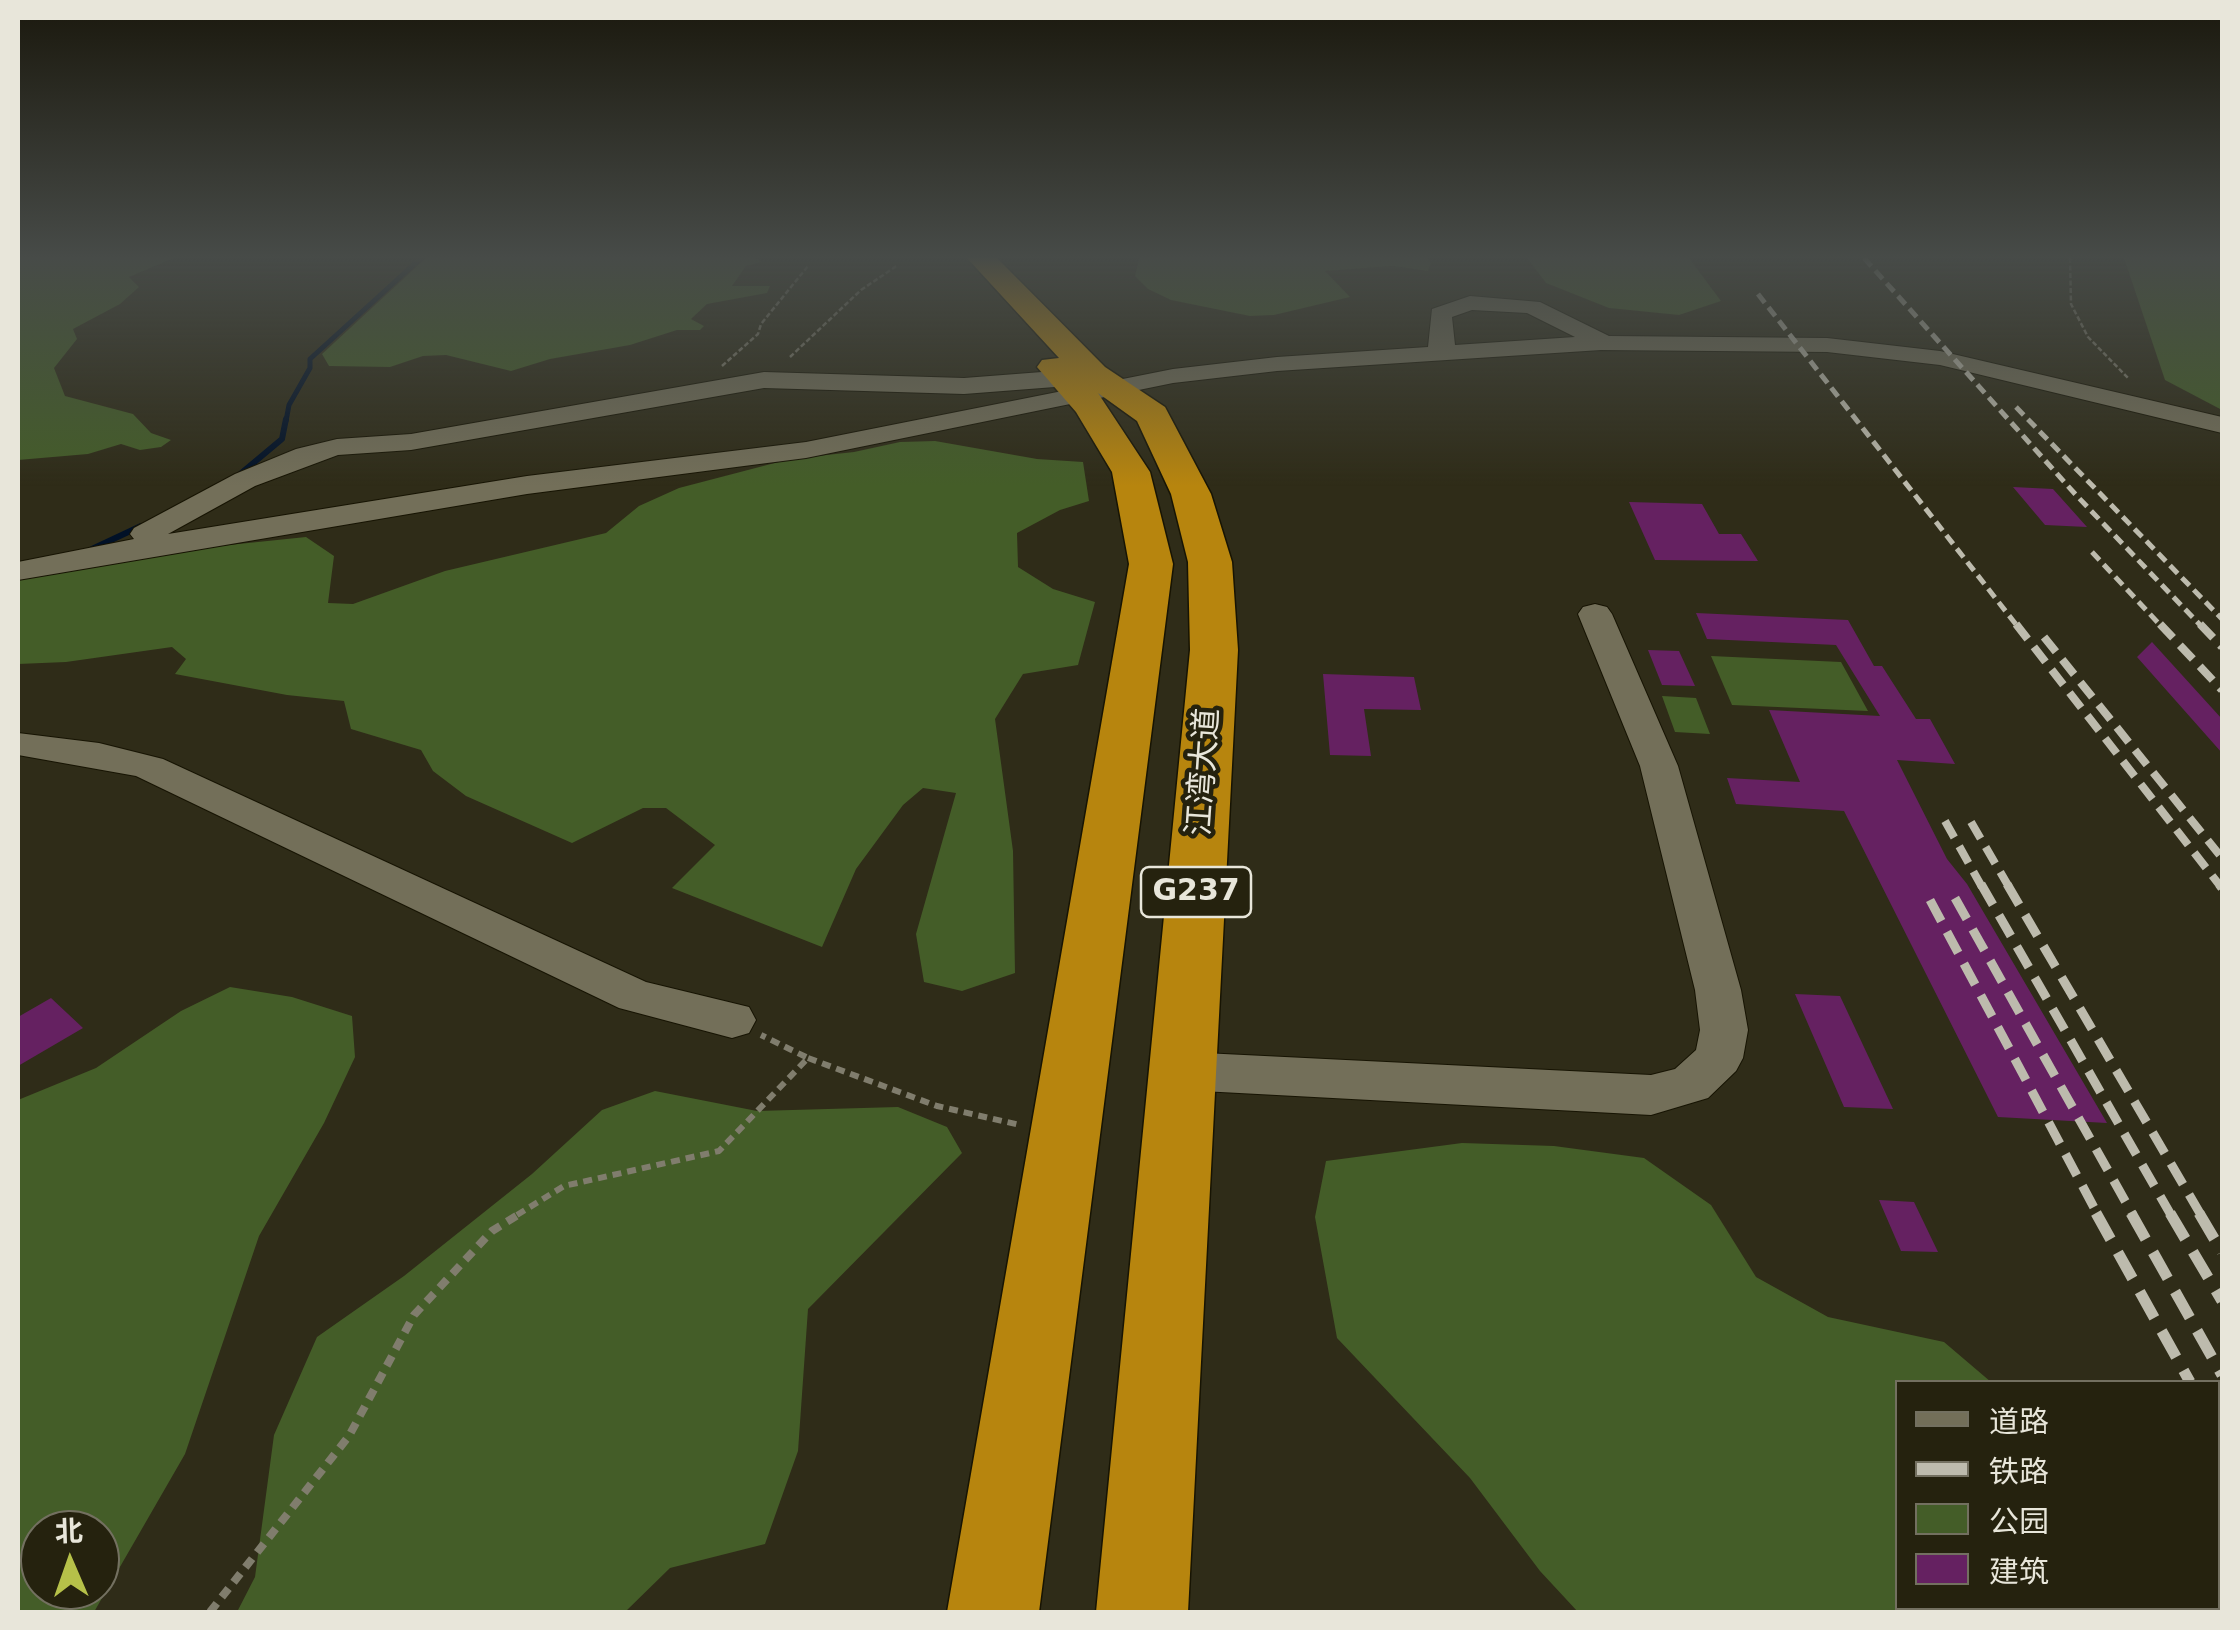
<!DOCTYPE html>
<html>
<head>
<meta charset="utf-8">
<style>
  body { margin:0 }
  #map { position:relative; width:2240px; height:1630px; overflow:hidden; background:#2f2c18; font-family:"DejaVu Sans","Noto Sans SC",sans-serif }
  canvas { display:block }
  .frame { position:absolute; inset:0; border:20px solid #e8e6da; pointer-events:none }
  .legend { position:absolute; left:1895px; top:1380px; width:325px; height:230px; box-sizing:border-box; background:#25220e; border:2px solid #737060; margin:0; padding:12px 18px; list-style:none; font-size:30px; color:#e8e6da }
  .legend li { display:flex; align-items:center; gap:20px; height:50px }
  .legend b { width:50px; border:2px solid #737060 }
  .north { position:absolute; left:20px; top:1510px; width:100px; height:100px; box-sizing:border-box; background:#25220e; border:2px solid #737060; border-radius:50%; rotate:358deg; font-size:28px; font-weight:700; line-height:40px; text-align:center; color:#e8e6da }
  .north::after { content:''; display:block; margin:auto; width:35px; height:45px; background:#b6c149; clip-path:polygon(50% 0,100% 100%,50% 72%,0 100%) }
</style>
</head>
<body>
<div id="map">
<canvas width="2240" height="1630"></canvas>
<div class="frame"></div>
<ul class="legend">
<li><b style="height:12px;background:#736f59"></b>道路</li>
<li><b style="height:12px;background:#bdbbad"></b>铁路</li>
<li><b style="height:28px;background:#445d28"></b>公园</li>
<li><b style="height:28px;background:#652161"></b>建筑</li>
</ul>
<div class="north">北</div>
</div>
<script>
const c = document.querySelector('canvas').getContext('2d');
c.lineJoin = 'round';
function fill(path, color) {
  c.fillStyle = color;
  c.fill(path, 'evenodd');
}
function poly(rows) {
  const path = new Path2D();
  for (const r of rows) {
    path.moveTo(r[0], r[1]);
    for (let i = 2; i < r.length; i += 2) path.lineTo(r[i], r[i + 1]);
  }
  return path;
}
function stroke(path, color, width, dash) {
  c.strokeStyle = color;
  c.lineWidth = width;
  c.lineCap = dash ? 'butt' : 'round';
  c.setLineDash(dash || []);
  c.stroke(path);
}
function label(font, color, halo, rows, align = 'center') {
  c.font = font + ' "DejaVu Sans","Noto Sans SC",sans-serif';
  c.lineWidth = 9;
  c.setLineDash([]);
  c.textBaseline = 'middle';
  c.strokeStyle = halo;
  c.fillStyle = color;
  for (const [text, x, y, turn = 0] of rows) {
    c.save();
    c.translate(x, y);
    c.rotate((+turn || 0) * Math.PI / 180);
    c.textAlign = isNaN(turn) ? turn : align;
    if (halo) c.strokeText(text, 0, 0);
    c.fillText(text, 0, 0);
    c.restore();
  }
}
fill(poly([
  [18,258,174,258,129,277,139,287,120,304,73,329,77,339,54,368,65,396,133,414,151,433,171,440,161,447,140,450,121,444,88,454,18,460],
  [426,258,755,258,762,262,746,266,732,286,770,286,767,293,707,304,691,319,704,326,700,330,677,330,630,345,550,359,511,371,446,355,423,356,390,367,329,366,322,354],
  [1139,258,1428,258,1431,263,1428,271,1393,266,1325,271,1350,297,1274,315,1250,316,1171,300,1148,289,1135,276],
  [1527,258,1689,258,1721,301,1679,315,1609,308,1546,283],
  [2124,258,2222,258,2222,410,2165,380],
  [935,441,1037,459,1083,462,1089,501,1060,510,1017,533,1018,567,1053,589,1095,602,1078,665,1023,674,995,719,1013,851,1015,973,962,991,924,982,916,934,956,793,923,788,903,805,856,869,822,947,672,888,715,845,666,808,643,808,572,843,466,796,433,771,421,750,351,729,344,701,287,695,175,674,186,659,172,647,66,662,18,664,18,580,113,557,306,537,334,556,328,603,353,604,445,571,606,533,639,506,679,488,790,459,854,452,900,442],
  [1711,656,1841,662,1868,711,1732,705],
  [1662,696,1696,698,1710,734,1675,732],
  [230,987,292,997,352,1016,355,1057,324,1123,259,1236,185,1454,94,1612,18,1612,18,1100,96,1068,181,1011],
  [40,1530,100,1530,100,1590,40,1590],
  [655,1091,757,1111,898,1107,947,1127,962,1153,808,1309,798,1451,765,1544,670,1568,625,1612,237,1612,255,1577,274,1435,317,1337,404,1276,532,1174,602,1110],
  [1462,1143,1554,1146,1644,1158,1711,1205,1756,1277,1828,1317,1944,1342,1991,1382,1898,1382,1898,1608,2129,1608,2132,1612,1578,1612,1540,1571,1470,1478,1337,1338,1315,1217,1326,1161]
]), '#445d28');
stroke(poly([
  [286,421,289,405,310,368,310,359,421,258]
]), '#011127', 5);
stroke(poly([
  [239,475,282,439,286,419],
  [92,549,141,526]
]), '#011127', 6);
fill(poly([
  [2013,487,2053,489,2087,527,2045,525],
  [1629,502,1702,504,1719,534,1741,534,1758,561,1655,560],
  [1696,613,1848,620,1874,666,1882,666,1916,719,1930,719,1955,764,1897,760,1947,859,1967,884,2107,1123,1998,1117,1844,811,1736,804,1727,778,1800,782,1769,710,1880,716,1836,645,1707,639],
  [2152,642,2222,719,2222,753,2137,657],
  [1648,650,1679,651,1695,686,1662,685],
  [1323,674,1414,677,1421,710,1364,709,1371,756,1330,755],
  [1795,994,1840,996,1893,1109,1844,1107],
  [51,998,83,1028,18,1066,18,1017],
  [1879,1200,1914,1202,1938,1252,1901,1251]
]), '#652161');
const minor = poly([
  [1470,296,1540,302,1609,336,1827,338,1940,351,2222,417,2222,433,1940,365,1827,352,1601,350,1277,371,1173,383,806,458,527,494,18,580,18,562,134,539,130,534,134,528,235,474,296,449,337,439,411,434,764,372,964,378,1055,371,1068,379,1055,387,964,394,764,388,411,450,338,455,255,486,168,534,527,476,806,442,1173,369,1277,357,1428,347,1432,309,1470,296],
  [1472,310,1527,313,1575,337,1455,345,1452,317,1472,310],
  [1595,604,1607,607,1612,614,1678,766,1741,990,1748,1030,1743,1058,1736,1071,1708,1098,1651,1115,1183,1090,1166,1085,1159,1071,1166,1057,1183,1052,1651,1075,1675,1069,1696,1050,1700,1030,1695,990,1640,766,1578,614,1583,607,1595,604],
  [18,733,99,743,163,759,646,982,749,1007,756,1020,749,1033,732,1038,619,1008,136,776,18,755,18,733]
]);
const highway = poly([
  [967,258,997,258,1105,367,1165,407,1211,494,1232,562,1238,650,1188,1612,1096,1612,1190,650,1188,562,1171,494,1137,421,1098,393,1150,472,1173,564,1039,1612,947,1612,1129,564,1112,472,1076,412,1037,367,1042,360,1059,358,967,258]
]);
stroke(minor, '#171403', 2);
stroke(highway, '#171403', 3);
stroke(poly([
  [2070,258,2071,304,2088,337,2129,379],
  [790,357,861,290,898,265],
  [722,366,758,334,761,324,808,266]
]), '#807d6d', 2.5, [5, 2.5]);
stroke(poly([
  [808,1058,937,1106,1020,1125],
  [517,1215,564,1186,719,1151,808,1058,761,1035]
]), '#807d6d', 6, [9, 6]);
stroke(poly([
  [210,1612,349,1436,414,1315,492,1231,521,1213]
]), '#807d6d', 8, [11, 8]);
fill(minor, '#736f59');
fill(highway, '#b7850e');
stroke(poly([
  [1864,258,2076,495,2202,627],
  [1758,294,2018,627],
  [2016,407,2222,619],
  [2092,552,2162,627]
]), '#bdbbad', 5, [11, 6]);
stroke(poly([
  [2016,624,2221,887],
  [2160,624,2222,690],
  [2200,624,2222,647],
  [2044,637,2222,858],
  [1945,821,1982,887],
  [1971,822,2009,887]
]), '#bdbbad', 8, [19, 10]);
stroke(poly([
  [1981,884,2171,1215],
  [2007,884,2201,1215],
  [2219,884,2222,888],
  [1955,898,2133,1215],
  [1930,900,2098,1215]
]), '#bdbbad', 9, [24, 12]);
stroke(poly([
  [2096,1213,2190,1382],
  [2131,1213,2222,1375],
  [2170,1213,2222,1301],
  [2199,1213,2222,1252],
  [2218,1432,2222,1441]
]), '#bdbbad', 11, [30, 15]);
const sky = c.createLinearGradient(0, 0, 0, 486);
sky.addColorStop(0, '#1a180d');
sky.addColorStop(0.53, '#474b48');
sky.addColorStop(1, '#474b4800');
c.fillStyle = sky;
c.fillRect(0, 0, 2240, 486);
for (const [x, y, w] of [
  [1196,892,110]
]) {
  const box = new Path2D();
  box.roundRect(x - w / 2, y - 25, w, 50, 8);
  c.fillStyle = '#25220e';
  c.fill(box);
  stroke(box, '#e8e6da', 2.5);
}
label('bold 30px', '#e8e6da', null, [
  ["G237",1196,892]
]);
label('32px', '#e8e6da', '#25220e', [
  ["江湾大道",1205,772,-86]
]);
</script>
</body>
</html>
